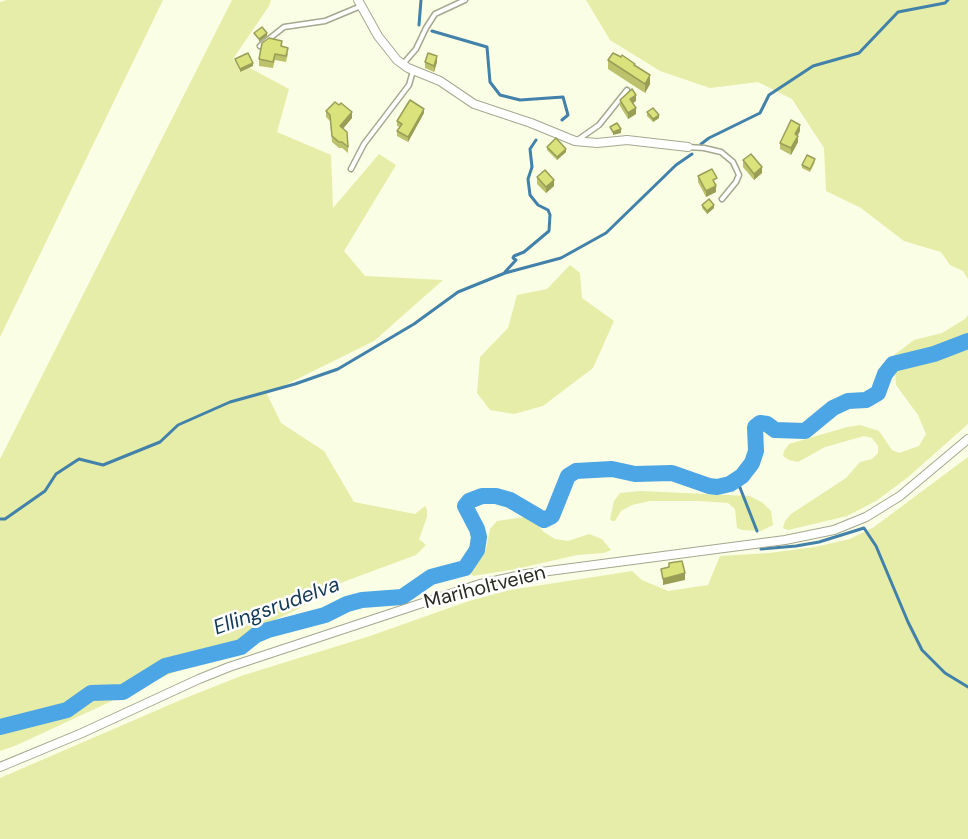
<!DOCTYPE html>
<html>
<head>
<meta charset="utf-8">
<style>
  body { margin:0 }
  canvas { display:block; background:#fafee4 }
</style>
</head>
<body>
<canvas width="968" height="839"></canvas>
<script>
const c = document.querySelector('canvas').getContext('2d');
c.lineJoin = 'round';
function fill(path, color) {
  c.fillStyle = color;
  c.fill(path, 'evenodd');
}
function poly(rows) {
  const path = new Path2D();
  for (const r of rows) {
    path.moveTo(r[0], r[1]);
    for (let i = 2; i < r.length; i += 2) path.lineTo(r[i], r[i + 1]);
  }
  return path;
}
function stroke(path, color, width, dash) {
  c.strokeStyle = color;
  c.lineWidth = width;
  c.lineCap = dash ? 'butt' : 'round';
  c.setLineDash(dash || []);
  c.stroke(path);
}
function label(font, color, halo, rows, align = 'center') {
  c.font = font + ' "DM Sans",sans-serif';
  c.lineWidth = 5;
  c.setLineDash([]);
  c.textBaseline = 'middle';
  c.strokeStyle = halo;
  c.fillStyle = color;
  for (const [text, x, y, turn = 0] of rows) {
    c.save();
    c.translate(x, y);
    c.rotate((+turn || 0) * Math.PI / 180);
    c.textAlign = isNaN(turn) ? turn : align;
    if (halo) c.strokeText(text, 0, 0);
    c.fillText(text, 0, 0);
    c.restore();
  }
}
fill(poly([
  [7,0,163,0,0,337,0,2],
  [232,0,271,0,269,6,233,59,289,89,277,132,331,155,333,208,379,154,396,165,344,251,365,276,443,280,374,341,267,394,281,423,324,451,354,502,415,514,425,506,427,510,427,517,419,539,426,545,416,555,343,582,298,609,266,624,222,654,172,673,17,745,0,751,0,459],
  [586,0,968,0,968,279,963,271,950,265,941,252,904,241,861,208,826,191,824,148,792,99,758,82,710,88,660,71,610,40],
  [570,265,580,273,582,298,614,321,593,368,543,406,514,414,490,410,477,393,480,357,508,328,517,295,547,289],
  [968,315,968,424,907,478,876,501,847,516,788,530,783,528,785,521,791,514,846,478,860,462,872,459,878,453,878,446,872,438,864,436,825,447,798,462,789,460,783,456,784,451,789,444,847,427,860,425,879,431,892,450,899,453,919,446,926,434,918,415,896,385,894,355,914,340,942,333,965,319],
  [968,457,968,839,0,839,0,778,183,699,241,676,370,636,469,601,510,590,632,571,642,580,668,591,708,585,720,556,769,553,815,547,850,539,874,527],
  [641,491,750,496,763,503,771,511,773,525,761,531,742,530,737,528,735,509,728,503,699,501,650,501,632,505,621,511,615,521,612,521,610,519,614,501,620,493],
  [525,517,534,521,544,532,555,539,568,541,589,534,602,539,611,550,604,553,577,555,516,569,473,576,471,574,486,549,490,529,497,521]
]), '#e6eda8');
stroke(poly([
  [419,25,421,0],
  [432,31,487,47,490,82,500,95,520,100,563,97,568,115,562,120],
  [701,144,709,138,760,113,769,95,813,66,859,53,898,12,945,3,948,0],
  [505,272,516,260,513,258,514,256,524,252,549,231,550,215,548,210,538,205,530,195,528,179,532,167,530,149,536,140],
  [737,480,757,531],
  [0,519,5,519,45,491,56,474,79,459,103,465,160,442,178,425,230,402,295,384,338,369,414,324,458,292,505,273,561,258,606,233,676,165,692,154],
  [761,549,796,546,819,542,864,528,876,546,908,622,922,650,945,673,968,687]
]), '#4281aa', 3);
stroke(poly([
  [0,727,67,710,91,693,123,692,165,666,241,647,256,635,268,630,325,615,347,604,362,600,402,597,431,577,465,568,477,550,479,537,477,529,465,506,469,501,482,496,496,496,510,500,544,520,552,516,568,476,576,471,612,469,635,474,672,473,709,486,717,487,730,484,742,476,752,463,756,451,755,427,760,423,767,424,775,430,805,431,833,408,848,401,866,400,878,393,885,374,893,364,934,354,968,341]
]), '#4ca5e4', 16);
const lane = poly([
  [260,46,284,27,325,21,361,6],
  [403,64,416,49,426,28,435,14,465,0],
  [579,139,599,125,627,90],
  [688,147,704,148,721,152,733,162,739,175,736,182,722,199],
  [351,169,364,144,409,85,413,71]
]);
const street = poly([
  [358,0,378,36,397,60,408,68,440,81,474,104,531,123,575,141,597,143,627,140,688,147],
  [0,767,82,733,199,679,229,667,480,584,526,574,785,540,834,530,866,517,900,496,968,439]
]);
stroke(lane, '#a5a890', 7);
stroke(street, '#a5a890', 10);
stroke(lane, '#fff', 4);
stroke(street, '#fff', 8);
fill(poly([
  [282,46,288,54,286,62,275,60,273,68,259,66,259,59],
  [608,60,635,66,650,84,645,93,608,69],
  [425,62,437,62,434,72,425,68],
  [620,100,636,101,633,103,636,114,628,119,620,106],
  [326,111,352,118,343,129,348,147,348,153,342,148,339,148,332,142,330,121,326,117],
  [647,112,659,118,653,122,647,116],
  [424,113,408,142,397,136,397,131,400,127,397,126,397,121],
  [800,131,798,135,798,142,791,155,780,149,780,143],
  [547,147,566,152,557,160,547,150],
  [743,160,762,173,754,180,743,167],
  [815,162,810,172,802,168,802,165],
  [698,176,717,184,716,185,716,192,706,197,698,182],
  [537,177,554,186,546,193,537,184],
  [702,205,714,208,707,214,702,208]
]), '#bbc26b');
fill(poly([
  [267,33,267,36,259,42,259,39],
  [437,56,437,62,434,72,434,66],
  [253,63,253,66,240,72,240,69],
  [650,75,650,84,645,93,645,84],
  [636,95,636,101,630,105,630,99],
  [636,108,636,114,628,119,628,113],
  [424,109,424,113,408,142,408,137],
  [352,112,352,118,340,132,340,126],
  [659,115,659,118,653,122,653,119],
  [800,125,800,131,795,140,795,134],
  [621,129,621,133,613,135,613,132],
  [798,136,798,142,791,155,791,148],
  [566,149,566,152,557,160,557,157],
  [762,167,762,173,754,180,754,174],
  [554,180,554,186,546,193,546,187],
  [716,186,716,192,706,197,706,191],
  [714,205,714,208,707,214,707,211],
  [685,573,685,580,663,585,663,579]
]), '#999e57');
const building = poly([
  [262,27,267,33,259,39,254,33,262,27],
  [269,38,282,41,281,46,288,48,286,56,275,54,273,62,259,59,262,43,269,38],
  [248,53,253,63,240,69,235,59,248,53],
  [428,53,437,56,434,66,425,62,428,53],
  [613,53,621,57,622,55,635,64,634,65,650,75,645,84,608,60,613,53],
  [632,89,636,95,630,99,636,108,628,113,620,100,632,89],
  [410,100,424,109,408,137,397,131,402,124,397,121,410,100],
  [335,102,339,105,341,103,352,112,340,126,347,132,348,147,342,142,339,142,332,136,330,115,326,111,335,102],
  [653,108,659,115,653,119,647,112,653,108],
  [791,120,800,125,795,134,798,136,791,148,780,143,791,120],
  [617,123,621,129,613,132,610,127,617,123],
  [556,138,566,149,557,157,547,147,556,138],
  [751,154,762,167,754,174,743,160,751,154],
  [807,155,815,159,810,169,802,165,807,155],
  [712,169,717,178,713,180,716,186,706,191,698,176,712,169],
  [545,170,554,180,546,187,537,177,545,170],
  [709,199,714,205,707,211,702,205,709,199],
  [682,561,685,573,663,579,661,569,669,567,669,563,682,561]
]);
fill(building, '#dae27c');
stroke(building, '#999e57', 1.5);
label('20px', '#2b2c23', '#fff', [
  ["Mariholtveien",485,588,-14]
]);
label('italic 21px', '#153a55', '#fff', [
  ["Ellingsrudelva",277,607,-20]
]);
</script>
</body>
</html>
